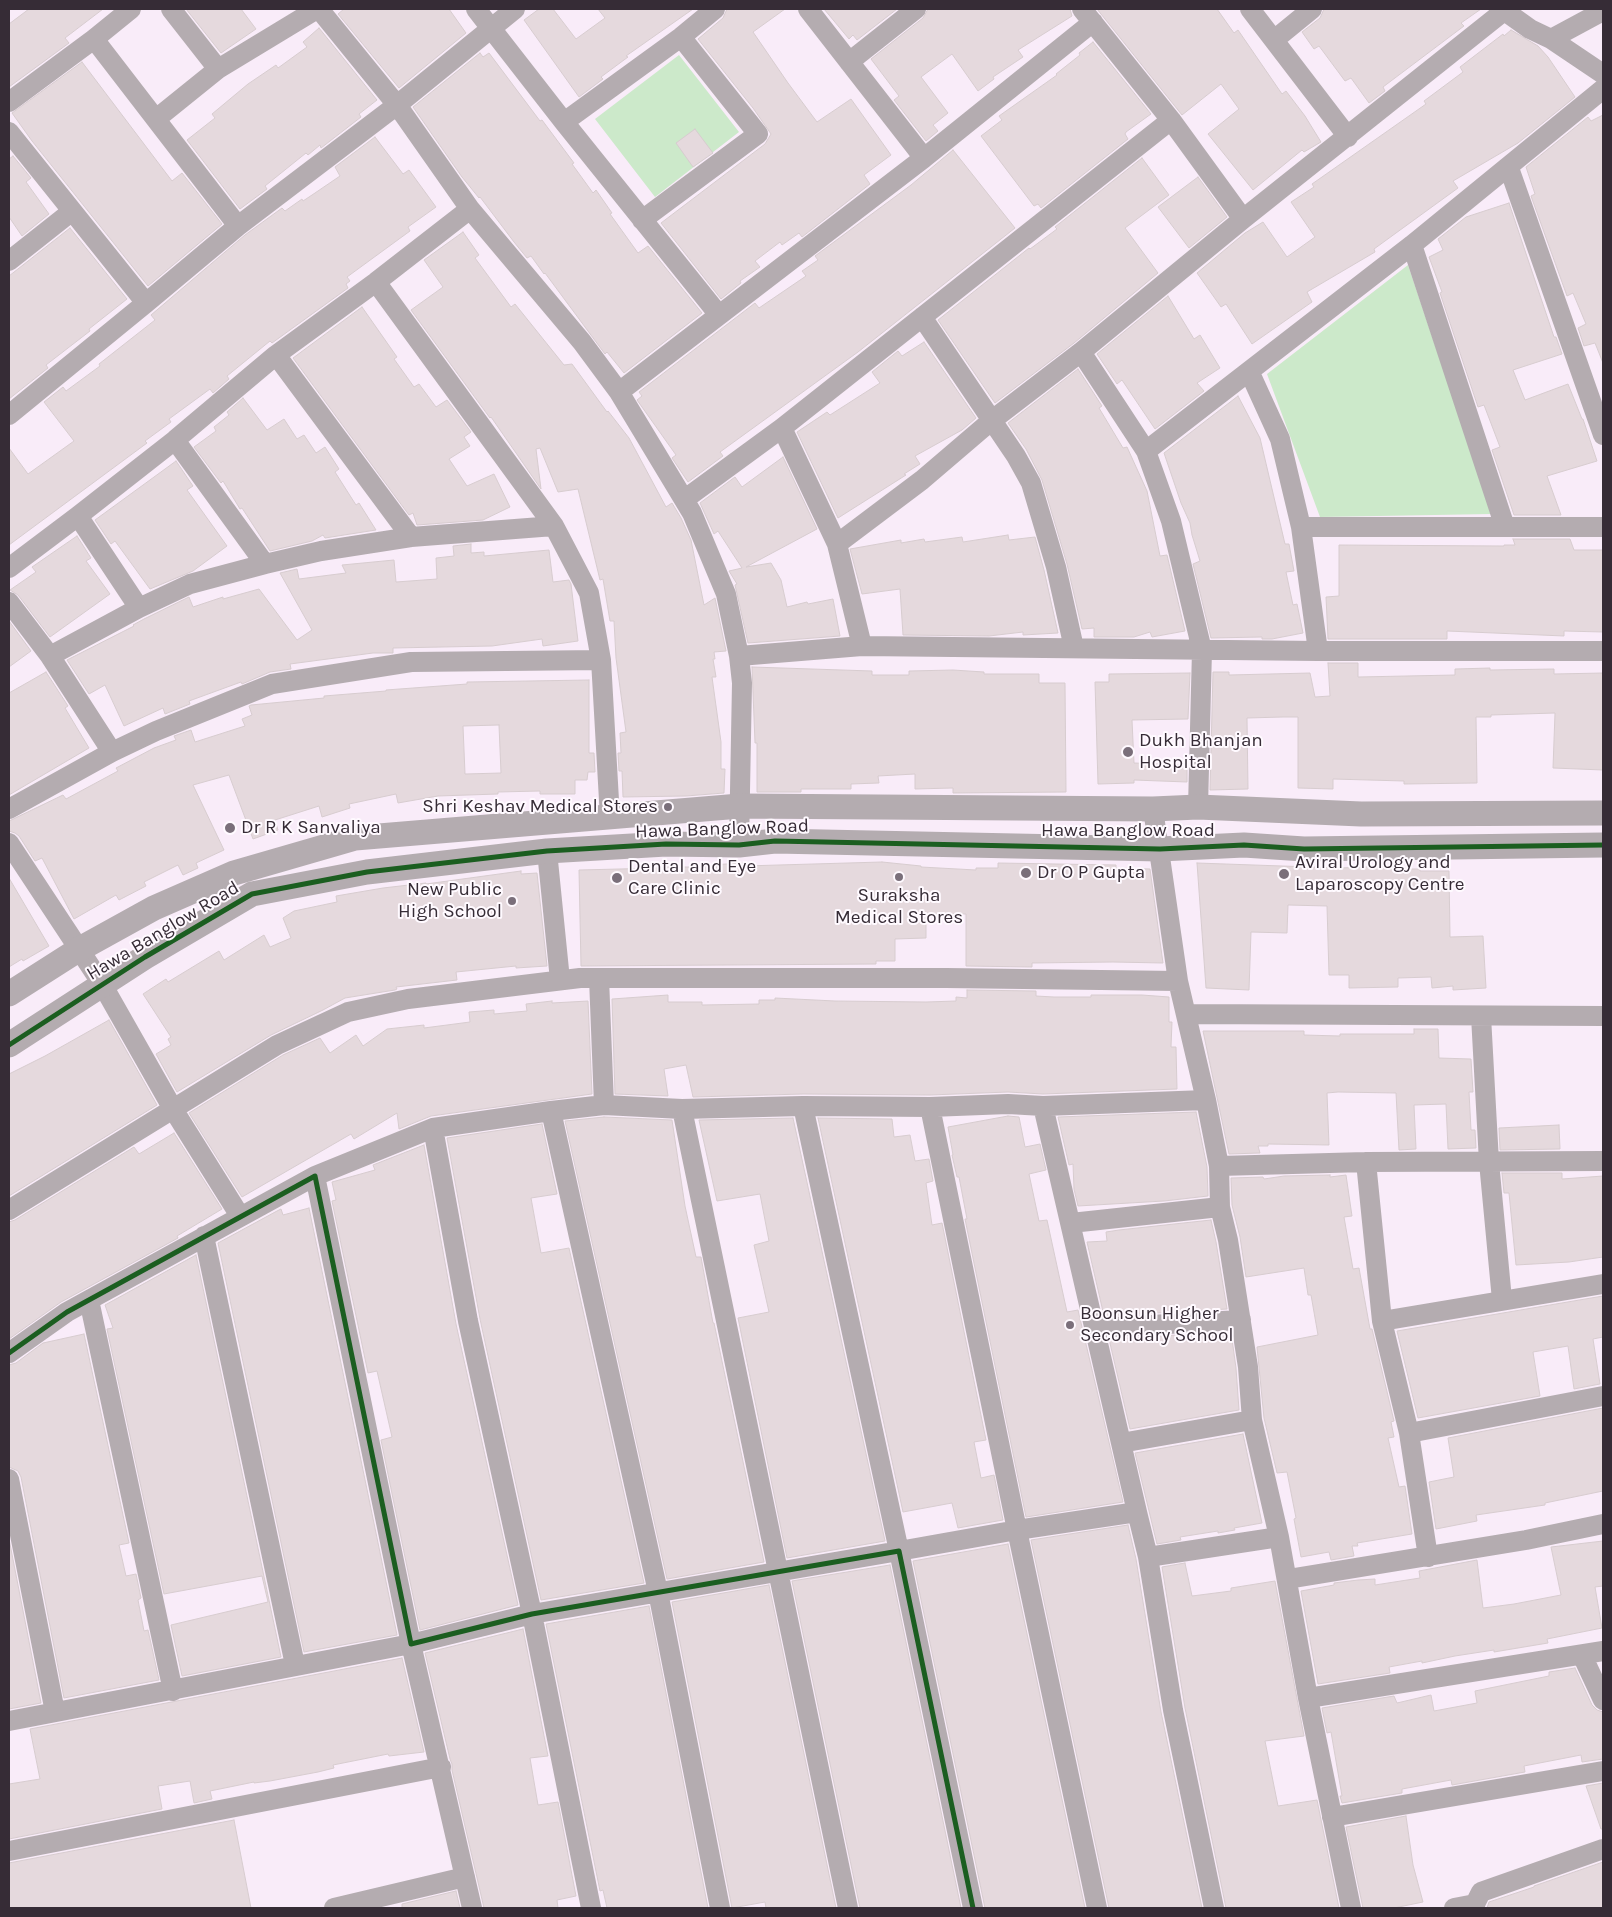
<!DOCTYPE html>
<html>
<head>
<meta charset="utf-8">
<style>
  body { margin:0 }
  #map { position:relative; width:1612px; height:1917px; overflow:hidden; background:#f9ecf9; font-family:Karla,sans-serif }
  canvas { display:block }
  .frame { position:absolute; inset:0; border:10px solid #362c36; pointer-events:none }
</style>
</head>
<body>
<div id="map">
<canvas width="1612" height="1917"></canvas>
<div class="frame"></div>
</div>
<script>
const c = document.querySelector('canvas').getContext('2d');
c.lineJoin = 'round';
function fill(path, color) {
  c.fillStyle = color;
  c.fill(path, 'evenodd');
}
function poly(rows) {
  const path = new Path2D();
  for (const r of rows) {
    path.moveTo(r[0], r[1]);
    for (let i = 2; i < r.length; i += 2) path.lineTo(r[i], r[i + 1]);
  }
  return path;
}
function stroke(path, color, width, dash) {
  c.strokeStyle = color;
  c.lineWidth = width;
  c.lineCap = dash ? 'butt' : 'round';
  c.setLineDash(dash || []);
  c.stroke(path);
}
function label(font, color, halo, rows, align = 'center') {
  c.font = font + ' Karla,sans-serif';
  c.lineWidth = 4;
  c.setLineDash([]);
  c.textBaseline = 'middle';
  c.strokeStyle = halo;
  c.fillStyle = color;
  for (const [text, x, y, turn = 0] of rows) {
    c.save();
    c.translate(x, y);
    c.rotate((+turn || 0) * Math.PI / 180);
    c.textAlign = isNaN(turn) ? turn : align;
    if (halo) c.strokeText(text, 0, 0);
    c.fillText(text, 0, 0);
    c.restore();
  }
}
fill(poly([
  [679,55,739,132,655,197,595,119],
  [1408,265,1492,514,1320,517,1267,374]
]), '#cce9ca');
const building = poly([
  [29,9,103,9,65,38,69,43,9,87,9,24,29,9],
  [186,9,241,9,256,29,221,53,186,9],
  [344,9,449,9,466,33,399,88,338,14,344,9],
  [539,9,553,9,576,39,605,18,598,9,693,9,626,56,628,57,601,77,603,79,579,97,524,20,539,9],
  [727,9,785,9,753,32,788,83,817,122,851,99,891,155,864,175,870,184,802,237,799,233,782,245,780,242,755,261,760,267,740,281,741,283,721,299,661,223,765,144,771,134,753,108,698,39,723,18,727,9],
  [824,9,897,9,857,40,853,35,849,39,824,9],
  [928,9,1070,9,1072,16,1018,50,1023,57,993,77,994,79,978,91,952,54,921,77,948,113,933,125,938,131,926,141,894,100,899,96,871,59,923,18,928,9],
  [1097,9,1217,9,1234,33,1238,30,1282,94,1286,91,1305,116,1321,142,1304,152,1302,150,1253,190,1208,134,1239,109,1221,84,1182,115,1097,9],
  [1324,9,1481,9,1461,23,1464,26,1383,87,1385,91,1369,103,1351,78,1345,81,1319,46,1314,49,1302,32,1320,18,1324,9],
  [319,28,377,100,359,114,361,117,321,148,320,145,308,155,306,153,265,186,267,189,240,209,187,140,215,118,212,114,248,84,276,65,278,68,307,47,303,42,319,28],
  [1511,30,1538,46,1548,57,1575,97,1518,143,1453,181,1458,188,1374,249,1375,252,1307,292,1312,302,1252,344,1226,304,1221,307,1197,273,1245,233,1263,222,1287,257,1315,237,1291,202,1314,187,1312,184,1426,104,1424,101,1463,72,1460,67,1503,34,1504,36,1511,30],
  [1093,42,1151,114,1126,132,1125,134,1128,139,1041,208,1038,204,1034,206,981,136,1002,120,999,116,1057,75,1056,74,1080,55,1079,53,1093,42],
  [480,53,483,57,489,53,540,121,542,120,574,163,572,164,593,193,596,190,612,213,610,214,638,253,648,246,702,313,624,373,607,352,605,354,545,273,544,274,531,256,527,258,514,242,480,197,479,198,462,177,413,107,480,53],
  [82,62,172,181,182,173,222,224,148,286,32,141,12,113,82,62],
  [1603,115,1603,363,1595,343,1584,346,1578,328,1586,324,1573,293,1567,296,1531,196,1535,194,1526,167,1588,117,1591,121,1603,115],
  [695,129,713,153,693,167,676,143,695,129],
  [375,137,403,174,409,170,436,207,408,227,410,231,347,277,350,281,346,284,348,288,272,343,270,341,227,376,229,379,213,393,210,389,169,419,171,422,145,441,147,443,9,545,9,448,28,474,74,441,44,402,63,387,66,391,100,366,99,364,155,320,151,315,245,235,282,208,285,211,302,199,303,201,315,193,340,176,335,167,375,137],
  [953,150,1015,228,858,352,720,452,723,456,688,482,672,458,676,455,637,400,642,396,639,392,755,303,759,308,806,276,802,271,818,260,815,256,911,185,953,150],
  [13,156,31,178,26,182,49,214,22,236,9,217,9,159,13,156],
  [1142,158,1169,195,1125,228,1158,273,1074,343,995,403,938,320,1029,248,1030,249,1057,229,1055,227,1142,158],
  [1198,177,1227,217,1189,248,1158,207,1198,177],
  [1509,203,1554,337,1556,337,1562,354,1513,370,1525,400,1568,384,1582,419,1583,419,1597,461,1547,476,1561,515,1514,515,1492,450,1500,447,1484,405,1478,407,1440,293,1442,292,1429,257,1443,250,1438,239,1466,217,1509,203],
  [70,228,127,299,89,329,90,331,46,365,48,368,9,399,9,276,70,228],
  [463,232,479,255,475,258,511,307,515,304,564,365,572,364,607,412,608,411,629,438,666,507,672,503,681,518,691,540,704,605,715,598,726,651,714,652,715,659,713,659,716,677,712,677,721,742,721,769,725,769,724,793,686,796,623,797,622,771,619,771,618,753,621,753,620,733,626,732,616,658,614,621,610,621,603,579,600,580,578,489,558,492,540,448,536,449,541,489,491,417,490,418,411,310,443,287,424,260,463,232],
  [1168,296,1194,339,1200,335,1220,368,1197,383,1204,391,1155,429,1122,380,1117,384,1097,354,1168,296],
  [362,307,397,357,394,359,414,387,419,384,436,407,447,400,471,432,464,437,470,446,449,459,467,486,494,474,510,507,483,520,417,525,413,513,409,515,293,358,362,307],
  [924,342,976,418,962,430,915,456,920,464,904,474,906,475,838,518,797,432,827,412,830,415,880,383,872,372,898,351,902,356,924,342],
  [1078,369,1102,406,1099,408,1123,448,1127,447,1147,491,1160,556,1167,555,1185,631,1152,637,1150,632,1134,637,1094,637,1094,628,1082,629,1067,564,1042,480,1026,449,1008,423,1078,369],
  [1238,396,1260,438,1285,544,1289,544,1294,571,1286,572,1293,605,1297,604,1303,633,1272,639,1262,639,1262,637,1211,638,1193,564,1200,561,1192,535,1190,523,1181,503,1164,453,1238,396],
  [243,398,267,430,284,419,297,439,304,435,316,453,325,447,339,469,335,472,356,505,359,503,376,530,325,538,323,535,312,541,270,551,242,508,240,509,223,481,221,483,194,447,216,431,214,427,229,415,227,412,243,398],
  [783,457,817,529,746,567,771,563,781,580,787,607,807,602,808,604,833,599,840,636,748,643,735,585,737,584,729,571,742,568,718,531,714,534,700,503,735,477,742,487,783,457],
  [176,461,193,486,187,490,227,546,193,571,150,589,115,541,111,544,95,520,176,461],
  [1008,535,1009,540,1035,537,1044,570,1058,633,1023,635,1023,632,989,636,903,635,900,589,862,594,850,549,901,540,901,543,924,539,925,542,962,537,963,542,1008,535],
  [77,536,91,558,86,561,110,594,50,637,18,595,10,590,36,572,32,567,77,536],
  [1513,539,1570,539,1574,550,1603,550,1603,632,1564,631,1564,636,1447,631,1447,639,1328,639,1326,597,1339,596,1339,545,1504,546,1504,545,1515,545,1513,539],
  [471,544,471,553,484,552,484,556,549,550,553,582,569,580,571,584,578,641,543,646,542,639,492,646,393,648,393,653,373,653,290,664,291,669,270,672,242,684,241,682,189,701,190,704,165,714,163,708,124,726,105,685,89,694,67,660,134,626,133,625,144,619,189,597,193,607,223,597,223,599,259,589,297,640,312,630,280,573,297,569,299,579,346,573,342,565,394,560,396,582,437,579,436,558,454,556,453,546,471,544],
  [9,621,31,651,9,667,9,621],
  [1328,663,1358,663,1358,677,1455,675,1455,669,1490,668,1490,670,1554,669,1554,674,1603,673,1603,770,1553,768,1555,713,1491,715,1491,717,1476,717,1477,783,1404,784,1404,781,1333,779,1333,789,1298,788,1298,717,1283,717,1247,718,1248,789,1210,790,1213,672,1229,672,1229,675,1310,673,1315,697,1330,696,1328,663],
  [752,667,872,671,872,675,909,675,909,671,953,670,984,672,984,674,1039,674,1039,683,1065,683,1066,792,953,793,953,788,915,789,915,774,878,776,879,783,851,784,851,789,801,789,801,792,757,792,757,743,755,743,752,667],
  [46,672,68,706,65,708,89,748,9,795,9,693,46,672],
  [1190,673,1188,719,1132,720,1134,763,1187,765,1187,782,1134,780,1134,783,1098,784,1095,682,1109,682,1109,674,1190,673],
  [589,680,589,753,594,753,595,772,588,772,587,780,575,780,575,794,540,794,540,791,498,792,498,794,438,796,398,803,396,794,349,804,350,808,322,817,319,806,275,820,278,830,253,839,229,775,193,785,224,850,196,863,198,868,183,875,178,865,144,882,146,886,119,900,116,895,74,919,42,858,35,861,19,836,15,833,9,831,9,821,63,795,66,799,118,771,116,768,154,748,176,740,174,736,191,730,195,742,245,726,242,719,252,715,249,706,251,705,324,698,324,696,386,691,386,690,467,684,467,682,589,680],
  [499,725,501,773,465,774,463,726,499,725],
  [882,862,921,866,921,867,976,870,976,868,998,868,998,863,1116,865,1116,868,1150,869,1163,963,1113,962,1032,963,1032,967,966,966,966,914,926,914,926,938,895,939,895,961,876,961,876,964,581,966,579,870,660,868,660,867,692,867,692,866,744,863,744,866,882,862],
  [1197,863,1339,868,1393,866,1393,869,1420,869,1420,871,1449,871,1450,937,1483,936,1486,988,1453,990,1453,986,1432,988,1431,977,1398,978,1398,987,1349,988,1349,975,1329,975,1327,906,1288,905,1287,933,1251,932,1249,990,1206,988,1197,863],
  [521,871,521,874,537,873,547,966,516,968,516,966,456,972,457,980,396,987,397,989,395,990,345,998,323,1010,271,1035,177,1092,156,1054,171,1045,168,1039,171,1037,143,994,166,979,168,982,219,951,224,960,264,935,270,947,291,938,283,918,294,911,337,902,336,896,383,888,426,883,426,884,521,871],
  [9,878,49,946,23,961,22,959,9,967,9,878],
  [967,990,1036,991,1036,996,1054,997,1091,997,1091,995,1142,995,1169,997,1169,1022,1172,1022,1171,1047,1176,1047,1177,1089,1043,1094,1008,1092,930,1095,803,1094,693,1097,686,1065,664,1069,668,1096,615,1094,612,999,668,995,668,1002,702,1002,702,1005,759,1004,759,1000,775,1000,775,998,835,1001,926,1002,956,1001,956,997,967,998,967,990],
  [552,1001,552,1003,588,1001,592,1094,431,1116,399,1129,397,1113,354,1139,351,1134,242,1197,189,1113,283,1055,320,1038,330,1053,356,1035,363,1046,387,1029,424,1025,424,1028,470,1022,469,1012,494,1010,494,1014,527,1011,526,1004,552,1001],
  [109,1020,157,1105,9,1196,9,1074,45,1056,109,1020],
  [1414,1029,1438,1029,1439,1058,1471,1059,1473,1092,1469,1092,1471,1130,1475,1130,1476,1148,1448,1149,1446,1104,1414,1105,1416,1149,1399,1150,1396,1093,1338,1092,1327,1093,1329,1145,1268,1144,1268,1146,1258,1146,1260,1153,1229,1154,1203,1031,1304,1031,1304,1035,1340,1036,1340,1034,1414,1034,1414,1029],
  [1196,1112,1207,1167,1208,1196,1164,1201,1078,1206,1074,1189,1073,1164,1069,1165,1058,1117,1196,1112],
  [1008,1116,1019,1117,1025,1147,1040,1144,1046,1170,1029,1174,1039,1221,1047,1220,1067,1312,1078,1310,1123,1502,1026,1517,965,1219,967,1219,959,1177,957,1177,952,1155,953,1155,948,1127,1008,1116],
  [604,1117,672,1120,685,1206,696,1257,701,1257,713,1323,714,1323,764,1562,667,1579,565,1121,604,1117],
  [793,1118,885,1541,787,1558,738,1318,769,1312,754,1245,769,1241,760,1194,717,1201,699,1120,793,1118],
  [818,1118,892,1119,894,1137,910,1135,915,1161,929,1159,933,1181,926,1183,932,1225,942,1223,986,1440,974,1442,981,1478,994,1475,1003,1520,958,1528,952,1503,903,1512,818,1118],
  [542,1124,557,1194,531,1198,541,1253,569,1248,644,1583,541,1600,480,1319,447,1138,542,1124],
  [1559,1125,1560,1149,1500,1150,1499,1128,1559,1125],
  [174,1133,222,1209,177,1236,178,1238,61,1302,9,1339,9,1222,15,1220,134,1147,139,1154,174,1133],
  [424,1145,456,1324,518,1605,420,1630,381,1440,392,1437,377,1371,368,1373,332,1201,336,1200,332,1182,375,1170,373,1165,424,1145],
  [1502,1173,1562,1173,1562,1179,1603,1176,1603,1257,1569,1262,1516,1265,1509,1193,1504,1193,1502,1173],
  [1330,1175,1330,1177,1346,1175,1352,1216,1344,1217,1353,1269,1359,1268,1370,1329,1372,1329,1394,1421,1391,1422,1394,1437,1388,1438,1399,1487,1405,1486,1412,1534,1357,1543,1358,1546,1352,1546,1354,1556,1331,1560,1329,1552,1301,1557,1294,1519,1296,1518,1287,1472,1277,1473,1264,1418,1257,1347,1318,1335,1311,1295,1308,1295,1304,1268,1246,1277,1240,1237,1232,1205,1231,1178,1263,1177,1264,1179,1284,1176,1330,1175],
  [309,1208,397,1635,304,1652,218,1243,277,1211,281,1209,283,1215,309,1208],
  [1211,1220,1216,1242,1227,1309,1104,1316,1087,1242,1107,1241,1106,1232,1119,1230,1211,1220],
  [196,1255,281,1657,182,1676,171,1625,268,1602,262,1576,164,1594,107,1329,113,1328,105,1305,196,1255],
  [1603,1296,1603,1337,1593,1339,1600,1384,1574,1389,1568,1346,1533,1352,1540,1396,1418,1418,1397,1331,1603,1296],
  [1231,1332,1236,1368,1239,1410,1130,1429,1109,1339,1231,1332],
  [84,1334,129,1543,119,1545,126,1576,136,1574,141,1598,138,1600,144,1631,148,1630,159,1680,64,1698,21,1477,18,1471,9,1467,9,1365,16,1363,43,1343,84,1334],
  [1603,1408,1603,1491,1545,1503,1545,1505,1476,1515,1477,1521,1436,1529,1429,1482,1454,1477,1448,1438,1603,1408],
  [1243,1434,1262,1523,1234,1528,1235,1530,1218,1533,1218,1531,1180,1537,1181,1540,1157,1544,1135,1453,1243,1434],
  [1128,1525,1136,1559,1161,1712,1202,1908,1109,1908,1031,1540,1128,1525],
  [9,1539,41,1703,9,1709,9,1539],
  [1603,1541,1603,1586,1595,1587,1602,1628,1547,1639,1548,1643,1494,1652,1494,1650,1455,1656,1422,1663,1422,1661,1389,1667,1390,1673,1318,1684,1301,1591,1334,1585,1334,1583,1358,1580,1375,1579,1375,1585,1420,1578,1419,1571,1477,1560,1483,1608,1514,1604,1561,1595,1551,1547,1603,1541],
  [1008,1544,1085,1908,985,1908,913,1561,1008,1544],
  [1185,1563,1192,1596,1231,1591,1231,1588,1275,1581,1304,1736,1265,1741,1278,1806,1317,1800,1339,1908,1226,1908,1185,1708,1162,1567,1185,1563],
  [890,1565,961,1908,860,1908,792,1581,890,1565],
  [769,1585,836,1908,766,1908,765,1902,732,1908,672,1602,769,1585],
  [649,1606,708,1908,607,1908,603,1890,600,1891,546,1624,649,1606],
  [523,1629,548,1756,530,1758,538,1805,558,1802,576,1896,557,1900,558,1908,484,1908,452,1770,452,1764,450,1759,425,1653,523,1629],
  [402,1658,424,1752,389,1756,388,1754,333,1765,334,1768,318,1772,270,1781,254,1783,254,1782,210,1791,212,1799,194,1803,190,1781,158,1786,162,1809,9,1839,9,1784,40,1779,30,1729,402,1658],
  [1575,1668,1592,1705,1597,1710,1603,1712,1603,1759,1582,1762,1581,1755,1524,1766,1525,1772,1452,1785,1451,1780,1413,1787,1402,1789,1402,1793,1342,1803,1340,1796,1342,1796,1331,1732,1327,1733,1322,1708,1394,1696,1397,1703,1431,1695,1434,1711,1477,1703,1475,1691,1549,1676,1549,1672,1575,1668],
  [1603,1783,1603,1829,1601,1829,1586,1786,1603,1783],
  [1406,1816,1413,1865,1423,1902,1394,1908,1363,1908,1346,1827,1406,1816],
  [234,1820,251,1908,9,1908,9,1863,234,1820],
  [1603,1862,1603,1908,1487,1908,1489,1902,1534,1887,1534,1886,1603,1862],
  [456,1891,460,1908,402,1908,402,1904,456,1891]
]);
fill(building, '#e5d9dd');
stroke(building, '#d7cccf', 1);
stroke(poly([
  [171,9,218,69],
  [319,9,397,105,470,209,582,342,619,392,692,513,726,594,739,656,742,683,739,845],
  [476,9,564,122,719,315],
  [808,9,924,158],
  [1082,9,1171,120,1243,219],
  [1250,9,1348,137],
  [1502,9,1530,29,1551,39,1603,74],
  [94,39,238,226],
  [1551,39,1603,11],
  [1274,40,1312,9],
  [849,62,916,9],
  [9,102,94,39,131,9],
  [156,119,218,69,317,9],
  [564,122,681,37,715,9],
  [9,132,146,303],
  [1509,168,1603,435],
  [642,220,758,134,681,37],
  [1412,245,1505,527],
  [9,261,71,212],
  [376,282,554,526,589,593,601,660,610,818],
  [922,317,1016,456,1031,483,1056,567,1074,648],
  [1081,352,1146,451,1171,521,1202,650,1198,807],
  [276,355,411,537],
  [1249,371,1280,439,1301,527,1318,651],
  [619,392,924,158,1093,22],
  [9,415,146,303,238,226,397,105,515,9],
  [782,428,837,544,862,646],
  [175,440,265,564],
  [1146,451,1412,245,1603,89],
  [685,499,782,428,1171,120],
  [78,516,139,608],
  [1301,527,1603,527],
  [837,544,922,480,991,421,1081,352,1243,219,1504,11],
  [9,568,78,516,175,440,276,355,376,282,470,209],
  [9,602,50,656,112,752],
  [50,656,139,608,190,584,265,564,321,551,411,537,554,526],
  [739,656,862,646,1318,651,1603,651],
  [9,809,112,752,156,731,272,684,411,662,601,660],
  [1153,809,1178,981,1206,1100,1219,1166,1220,1207,1228,1240,1248,1367,1252,1420,1279,1537,1308,1698,1351,1908],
  [9,843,102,984,173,1109,240,1216],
  [547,851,560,980],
  [599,978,604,1105],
  [1187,1014,1603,1016],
  [1481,1016,1489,1162,1502,1300],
  [803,1106,899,1551,1017,1530,1097,1908],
  [930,1107,1017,1530,1137,1512,1043,1106],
  [682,1109,848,1908],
  [551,1111,658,1592,720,1908],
  [433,1128,468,1321,532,1614,591,1908],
  [1366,1162,1382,1321,1409,1433,1428,1557],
  [1219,1166,1366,1162,1603,1161],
  [315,1176,433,1128,551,1111,604,1105,682,1109,803,1106,930,1107,1008,1104,1043,1106,1206,1100],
  [9,1210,277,1045,348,1012,408,999,580,978,946,978,1178,981],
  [1071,1223,1220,1207],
  [204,1236,295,1665],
  [89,1300,173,1691],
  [1382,1321,1603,1284],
  [1095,1328,1241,1320],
  [9,1353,67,1312,315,1176,411,1644,532,1614,899,1551,973,1908],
  [1409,1433,1603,1396],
  [1121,1443,1252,1420],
  [9,1479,55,1712],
  [1137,1512,1148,1557,1173,1710,1214,1908],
  [1148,1557,1279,1537],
  [1288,1579,1526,1540,1603,1524],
  [1582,1655,1603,1700],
  [1308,1698,1603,1651],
  [9,1721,411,1644,472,1908],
  [1332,1817,1603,1771],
  [9,1851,441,1767],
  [1475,1904,1481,1892,1603,1849],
  [334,1908,465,1877],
  [1454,1908,1475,1904,1475,1908]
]), '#b4acb0', 20);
stroke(poly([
  [9,994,78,950,154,908,234,873,355,838,740,806,1153,809,1198,807,1361,814,1603,813],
  [9,1045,145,957,252,894,367,872,547,851,666,844,739,845,775,841,1160,849,1244,845,1304,849,1603,845]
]), '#b4acb0', 25);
stroke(poly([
  [9,1045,145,957,252,894,367,872,547,851,666,844,739,845,775,841,1160,849,1244,845,1304,849,1603,845],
  [9,1353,67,1312,315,1176,411,1644,532,1614,899,1551,973,1908]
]), '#1b5e20', 5);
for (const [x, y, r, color] of [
  [1128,752,6,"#7a6f7a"],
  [668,807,5,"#7a6f7a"],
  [230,828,6,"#7a6f7a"],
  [1026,873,6,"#7a6f7a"],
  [1284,874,6,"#7a6f7a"],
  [899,877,5,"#7a6f7a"],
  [617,878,6,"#7a6f7a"],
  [512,901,5,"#7a6f7a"],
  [1070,1325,5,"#7a6f7a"]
]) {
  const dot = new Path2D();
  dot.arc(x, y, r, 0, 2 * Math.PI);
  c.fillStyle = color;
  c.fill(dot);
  stroke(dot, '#fffaff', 2);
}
label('19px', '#362c36', '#fffaff', [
  ["Dukh Bhanjan",1139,741],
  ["Hospital",1139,763],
  ["Shri Keshav Medical Stores",658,807,"right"],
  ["Dr R K Sanvaliya",241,828],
  ["Aviral Urology and",1295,863],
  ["Laparoscopy Centre",1295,885],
  ["Dental and Eye",628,867],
  ["Care Clinic",628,889],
  ["Dr O P Gupta",1037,873],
  ["New Public",502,890,"right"],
  ["High School",502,912,"right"],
  ["Suraksha",899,896,"center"],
  ["Medical Stores",899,918,"center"],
  ["Boonsun Higher",1080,1314],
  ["Secondary School",1080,1336]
], 'left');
label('19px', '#362c36', '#fffaff', [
  ["Hawa Banglow Road",722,829,-2],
  ["Hawa Banglow Road",1128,831],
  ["Hawa Banglow Road",163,931,-31]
]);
</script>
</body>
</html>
